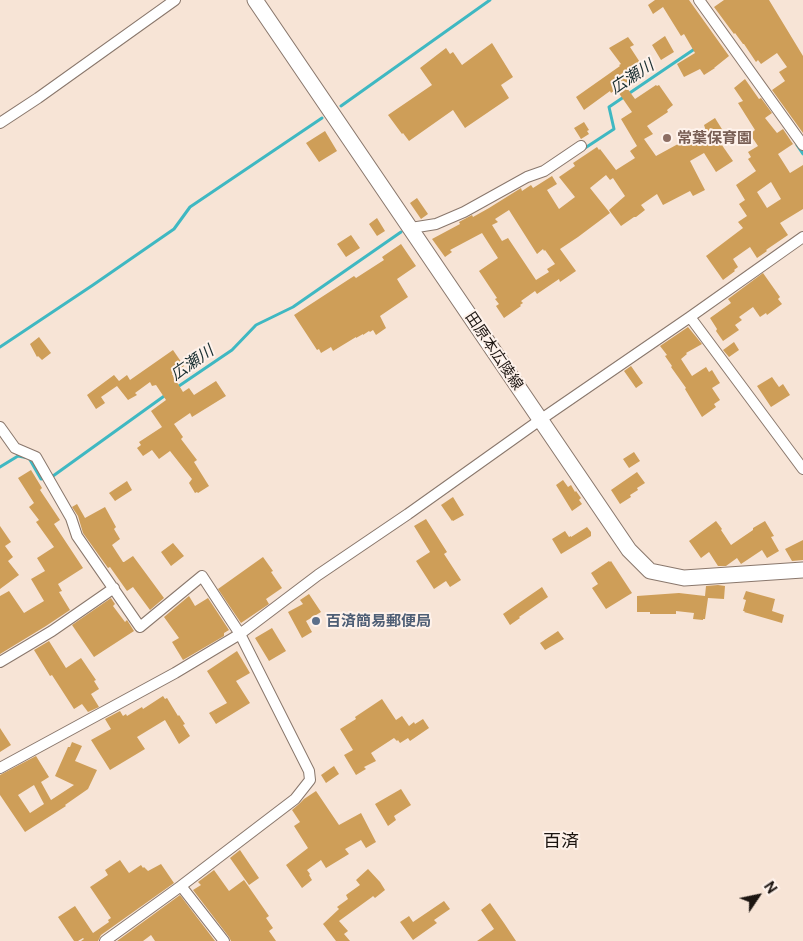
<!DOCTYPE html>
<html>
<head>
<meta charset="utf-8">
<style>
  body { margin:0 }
  #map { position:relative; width:803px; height:941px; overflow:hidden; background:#f7e4d6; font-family:"Public Sans",sans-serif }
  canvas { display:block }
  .north { position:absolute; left:733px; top:871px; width:50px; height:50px; -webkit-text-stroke:4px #fef2eb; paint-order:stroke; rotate:56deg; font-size:14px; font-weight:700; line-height:20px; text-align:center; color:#1c1511 }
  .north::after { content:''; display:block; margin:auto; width:18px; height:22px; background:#1c1511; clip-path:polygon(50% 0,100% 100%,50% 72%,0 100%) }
</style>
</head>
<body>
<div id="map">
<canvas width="803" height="941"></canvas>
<div class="north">N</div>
</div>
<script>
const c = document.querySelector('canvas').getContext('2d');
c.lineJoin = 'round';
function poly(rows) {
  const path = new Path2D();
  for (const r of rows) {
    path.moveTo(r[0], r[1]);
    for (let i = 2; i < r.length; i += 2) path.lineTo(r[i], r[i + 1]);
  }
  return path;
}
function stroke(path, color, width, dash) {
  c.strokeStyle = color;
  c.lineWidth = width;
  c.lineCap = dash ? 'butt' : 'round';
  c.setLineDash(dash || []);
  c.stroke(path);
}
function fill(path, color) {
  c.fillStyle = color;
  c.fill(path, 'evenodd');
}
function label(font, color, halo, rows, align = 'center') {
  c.font = font + ' "Public Sans","Noto Sans JP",sans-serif';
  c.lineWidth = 4;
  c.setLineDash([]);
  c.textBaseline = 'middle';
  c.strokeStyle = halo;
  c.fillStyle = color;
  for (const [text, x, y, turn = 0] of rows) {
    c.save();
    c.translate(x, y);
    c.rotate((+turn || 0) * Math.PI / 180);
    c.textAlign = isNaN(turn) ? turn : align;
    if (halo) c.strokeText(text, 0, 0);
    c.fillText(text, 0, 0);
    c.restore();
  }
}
stroke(poly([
  [341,106,490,0],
  [797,145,803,154],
  [582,150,614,129,609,107,696,48],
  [0,347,93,285,174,229,190,207,322,118],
  [176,388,232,350,256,325,293,307,401,232],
  [0,467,18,456,29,458,41,479,53,476,167,394]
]), '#3fb8c2', 3);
fill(poly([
  [655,0,689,0,729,56,714,68,715,68,704,75,700,69,684,77,677,64,695,53,684,34,681,36,663,7,653,14,648,5],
  [724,0,769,0,803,56,803,133,772,90,785,81,779,72,787,67,777,53,761,64,758,60,756,62,744,44,743,44,735,33,734,34,714,7],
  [665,36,674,52,661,60,652,45],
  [628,37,634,45,630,47,643,67,639,69,641,73,624,84,635,99,656,85,657,86,659,85,673,105,667,110,668,112,647,126,653,134,644,139,656,156,689,138,690,141,706,131,704,125,715,118,725,134,717,138,733,161,716,172,704,153,690,161,705,190,693,196,690,191,663,205,657,194,641,205,645,210,636,217,634,217,621,226,609,210,625,196,613,178,610,180,606,175,590,188,610,213,578,237,560,249,576,271,560,282,559,279,537,294,535,291,521,301,523,303,520,305,521,306,504,318,496,306,499,304,495,299,497,298,479,271,498,258,482,233,450,250,452,252,445,257,432,239,460,224,459,222,472,215,473,217,489,208,521,188,522,191,531,185,533,188,552,176,557,184,547,190,559,209,575,197,559,177,575,166,573,163,597,147,599,150,600,149,616,170,635,158,630,151,637,146,621,119,632,112,616,89,611,93,610,91,584,110,576,97,620,66,619,65,621,64,609,48],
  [509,210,537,254,543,249,544,251,545,250,555,264,547,269,549,272,536,280,508,238,502,241,492,225,498,222,495,219],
  [492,43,513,77,501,85,509,98,465,128,453,110,409,141,403,133,402,134,388,115,432,85,420,68,446,48,450,54,453,52,462,65],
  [745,79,759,99,761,98,772,113,765,118,777,133,783,129,793,144,778,154,790,173,803,165,803,209,780,223,788,235,766,250,767,251,757,258,750,247,733,259,738,267,734,270,735,271,723,280,706,256,743,228,738,222,747,216,739,204,745,200,736,185,756,171,748,159,751,157,748,152,758,146,750,134,755,130,738,103,743,101,734,88],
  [771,182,781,199,767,208,757,192],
  [584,122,589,130,587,131,589,134,581,139,574,128],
  [325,131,337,151,319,162,306,143],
  [417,198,428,214,421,219,410,203],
  [377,218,385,231,377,236,369,224],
  [351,235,360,248,346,257,337,244],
  [401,244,416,266,397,279,408,297,380,316,386,328,376,335,373,330,370,332,369,331,363,335,363,334,356,338,356,337,333,351,331,347,321,353,319,349,317,350,294,315,354,276,356,278,384,260,382,257],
  [763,273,780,297,778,299,782,304,767,315,766,313,760,317,753,307,739,317,742,320,735,325,739,330,723,341,716,331,717,329,710,318,731,303,728,299],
  [688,327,702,344,686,353,687,354,681,359,692,376,706,367,709,372,712,370,720,383,712,388,720,400,714,404,716,407,702,417,685,389,686,388,671,367,672,366,665,356,667,355,660,346],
  [39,337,51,353,42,360,38,356,37,357,30,344],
  [734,342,739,350,729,357,723,350],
  [173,350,184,366,172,374,183,392,189,388,194,395,216,381,226,396,192,417,190,413,174,424,183,437,181,439,197,460,194,462,209,486,198,493,197,492,195,493,189,483,192,479,170,451,159,459,152,450,143,456,137,448,141,445,139,442,162,427,151,411,166,400,156,385,152,386,150,382,135,393,137,395,128,400,117,386,101,397,105,403,96,409,87,395,114,375,119,381,127,375,130,380],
  [631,366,643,383,636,388,624,371],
  [772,377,779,387,783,384,790,395,771,407,757,386],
  [634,452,640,461,629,468,623,459],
  [31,470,42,488,40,490,60,520,54,524,83,568,58,584,62,591,59,592,70,610,46,626,0,654,0,596,9,591,24,613,44,601,31,579,45,571,37,558,54,547,36,522,39,520,29,507,34,503,18,478],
  [637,472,645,483,637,488,638,490,630,495,631,497,620,504,611,490],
  [563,480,568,487,571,485,575,492,576,491,581,498,579,500,582,504,572,511,556,485],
  [127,481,132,490,115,501,109,493],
  [453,497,464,515,453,521,453,520,452,521,441,505],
  [77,504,85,518,105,507,116,527,114,529,120,539,112,545,123,562,124,562,133,556,164,598,150,610,133,587,127,591,110,567,108,568,83,533,78,516,72,507],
  [426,519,447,552,444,554,461,580,450,587,446,581,434,589,416,561,430,552,414,526],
  [716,521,722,529,721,530,731,545,753,530,753,528,765,521,774,536,771,537,779,551,767,558,762,550,741,564,737,558,726,566,718,566,709,552,701,558,689,541],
  [0,526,11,542,5,546,13,557,8,561,19,575,0,589],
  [587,527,591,532,591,536,561,554,552,539,565,531,569,537,571,536,571,537],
  [803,540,803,560,792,561,785,549],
  [173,543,184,556,171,566,161,552],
  [263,557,273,571,271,572,282,588,266,599,269,604,241,623,218,589],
  [609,561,610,562,611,561,632,593,606,609,592,588,598,584,591,573],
  [718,585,725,586,724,599,708,598,705,619,703,619,703,620,693,619,694,613,676,611,676,614,650,614,650,612,637,612,637,596,679,593,705,596,706,586],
  [542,587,548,597,519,617,520,618,510,625,503,614],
  [746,591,775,599,772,611,784,615,782,623,744,612,745,611,743,611,746,600,743,599],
  [309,594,321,612,306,621,312,632,302,638,288,612,303,604,300,600],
  [189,596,195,606,208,598,229,630,224,633,224,636,183,660,172,642,179,638,164,617],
  [111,598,115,604,113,606,125,622,127,620,134,631,94,657,72,625],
  [272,628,286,651,269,661,255,638],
  [558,631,564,639,545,650,540,643],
  [49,641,66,668,81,658,96,680,94,681,99,689,91,694,99,707,88,712,82,704,74,709,52,675,50,676,34,650],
  [237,651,250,673,236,681,250,703,216,724,209,713,227,703,207,671],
  [163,696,165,699,167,698,178,716,179,715,185,724,183,725,190,736,179,744,165,720,137,737,145,749,110,770,91,740,111,729,105,719,120,711,123,716,126,714,127,716,142,707,143,709],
  [382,699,396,720,402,716,409,726,414,722,415,724,423,719,429,728,410,741,408,738,400,743,398,740,397,741,394,738,371,753,376,761,364,767,366,769,356,775,344,755,353,750,340,729,356,719,355,717],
  [0,728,11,745,0,752],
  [72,742,82,746,75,761,97,770,88,789,65,805,66,806,25,832,0,795,0,775,36,756,49,777,41,782,51,800,74,785,55,776,68,747,70,747],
  [34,785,44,804,30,813,18,795],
  [334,766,339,774,326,783,321,775],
  [401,789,411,805,394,816,396,820,388,826,375,804],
  [316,791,339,825,361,813,376,842,366,848,361,840,345,849,349,854,326,868,321,860,307,870,310,874,309,875,312,880,302,888,286,865,308,848,294,826,300,822,292,810,299,804,304,799],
  [240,850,259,878,249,885,230,858],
  [120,860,129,873,141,865,143,868,144,867,148,871,161,864,174,883,101,935,98,941,81,941,84,939,83,938,78,941,74,941,58,917,75,906,93,933,109,922,108,920,111,918,90,887,108,875,105,870],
  [368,869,380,882,385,890,375,898,373,896,372,897,339,921,348,931,344,934,350,941,336,941,323,924,339,909,337,907,348,899,346,895,360,885,356,880],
  [214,870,229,891,244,880,269,916,266,918,273,928,269,931,276,941,231,941,229,937,193,890,201,885,198,882],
  [180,895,215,941,155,941,151,935,143,941,117,941],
  [444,901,450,909,434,920,437,923,413,940,400,922,409,916,413,922],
  [490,903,504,923,516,941,477,941,494,929,481,910]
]), '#ce9e58');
const minor = poly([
  [699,0,803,145],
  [0,123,38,98,175,0],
  [411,228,436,224,464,212,527,177,544,171,581,146],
  [690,317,803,469],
  [0,427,15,448,36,457,71,518,77,536,140,627,202,576,240,634,309,771,310,780,295,799,181,886,105,941],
  [0,662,52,631,114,588],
  [0,768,175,673,240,634,318,575,408,514,540,420,690,317,803,237],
  [181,886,224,941]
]);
const secondary = poly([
  [255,0,629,550,650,571,684,578,803,570]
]);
stroke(minor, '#89776c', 12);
stroke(secondary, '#89776c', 17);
stroke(minor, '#fff', 10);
stroke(secondary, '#fff', 15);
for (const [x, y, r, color] of [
  [667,138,5,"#8d6e63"],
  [316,621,5,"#5c6f8a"]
]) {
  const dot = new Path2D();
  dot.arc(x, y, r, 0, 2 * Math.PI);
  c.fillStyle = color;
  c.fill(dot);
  stroke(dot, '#fef2eb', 2);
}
label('bold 15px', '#785e54', '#fef2eb', [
  ["常葉保育園",677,138]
], 'left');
label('15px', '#1c1511', '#fef2eb', [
  ["田原本広陵線",494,351,56]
]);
label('bold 15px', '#4e5e75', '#fef2eb', [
  ["百済簡易郵便局",326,621]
], 'left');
label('italic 16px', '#1a2f31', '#fef2eb', [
  ["広瀬川",632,77,-33],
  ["広瀬川",192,363,-35]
]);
label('18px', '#1c1511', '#fef2eb', [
  ["百済",561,841]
]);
</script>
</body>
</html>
